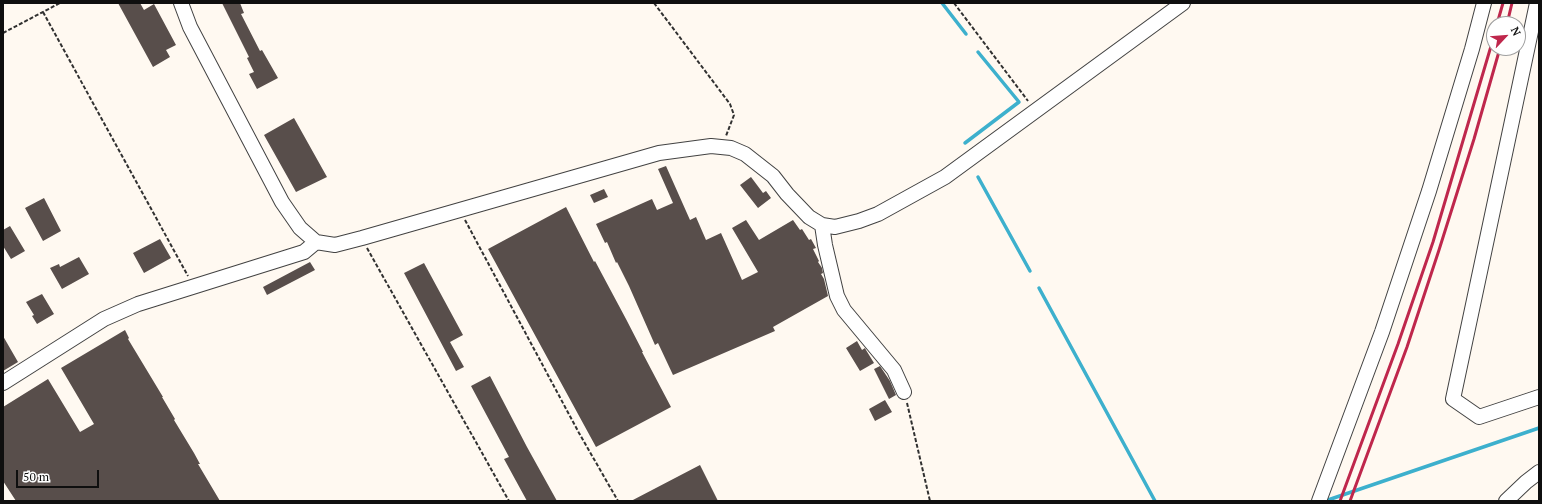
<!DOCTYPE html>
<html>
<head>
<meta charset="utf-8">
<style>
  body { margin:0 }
  #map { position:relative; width:1542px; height:504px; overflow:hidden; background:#fff9f1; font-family:"PT Serif",serif }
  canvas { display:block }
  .frame { position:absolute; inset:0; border:4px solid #0f0f0f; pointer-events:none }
  .north { position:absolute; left:1486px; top:16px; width:40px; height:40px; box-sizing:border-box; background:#fff; border:1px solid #9f9f9f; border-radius:50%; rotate:64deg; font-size:11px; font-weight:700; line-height:16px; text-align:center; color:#0f0f0f }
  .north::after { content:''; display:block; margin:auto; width:14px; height:18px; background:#bf274c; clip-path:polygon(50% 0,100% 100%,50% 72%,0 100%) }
  .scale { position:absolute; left:16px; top:470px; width:83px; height:18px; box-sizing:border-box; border:2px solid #0f0f0f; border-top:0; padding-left:5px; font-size:12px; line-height:14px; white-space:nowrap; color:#0f0f0f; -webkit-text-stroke:3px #fff; paint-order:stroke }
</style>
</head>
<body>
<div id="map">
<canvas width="1542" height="504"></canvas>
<div class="frame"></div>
<div class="north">N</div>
<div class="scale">50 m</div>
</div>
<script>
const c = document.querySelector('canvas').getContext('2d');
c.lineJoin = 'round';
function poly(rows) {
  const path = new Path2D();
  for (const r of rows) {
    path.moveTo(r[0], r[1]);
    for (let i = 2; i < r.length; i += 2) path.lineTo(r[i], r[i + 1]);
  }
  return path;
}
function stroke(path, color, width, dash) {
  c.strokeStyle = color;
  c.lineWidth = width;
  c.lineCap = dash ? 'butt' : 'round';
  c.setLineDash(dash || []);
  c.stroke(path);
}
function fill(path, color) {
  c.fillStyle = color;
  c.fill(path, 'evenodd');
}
stroke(poly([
  [942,3,966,34],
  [965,143,1019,102,978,52],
  [978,177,1030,271],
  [1039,288,1155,501],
  [1325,501,1539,428]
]), '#3db0cd', 3.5);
fill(poly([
  [118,3,140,3,144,10,154,4,176,45,166,50,170,57,153,67],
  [222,3,240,3,244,13,241,14,260,51,262,50,278,78,257,89,249,74,254,72,247,58,249,57],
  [294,118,327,177,296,192,264,135],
  [666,166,690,220,696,217,706,240,721,233,742,280,758,272,732,228,746,220,759,240,793,220,800,230,802,229,809,240,811,239,816,248,813,249,819,261,818,262,822,268,823,273,821,274,824,279,828,296,773,327,775,331,673,375,658,343,655,345,629,286,617,262,616,263,607,242,605,243,596,224,652,199,657,210,673,203,658,169],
  [751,177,763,193,766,191,771,198,758,208,740,185],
  [604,189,608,197,594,203,590,195],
  [44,198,61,231,43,241,25,208],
  [566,207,594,262,595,261,603,276,626,319,643,352,642,352,671,407,596,447,488,249],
  [10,226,25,251,11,259,3,246,3,230],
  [160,239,171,258,144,273,133,253],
  [79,257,89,274,62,289,50,268,59,264,60,267],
  [310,262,315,270,267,295,263,287],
  [424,263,463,335,450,342,464,367,456,371,404,273],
  [42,294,54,314,37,324,32,316,34,315,26,302],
  [125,330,129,338,128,339,163,397,162,397,175,419,174,420,194,453,200,464,198,464,220,501,16,501,3,481,3,407,48,379,80,432,94,424,61,368],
  [3,336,18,362,3,371],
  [857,341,862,350,865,348,866,350,874,363,860,371,846,348],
  [880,366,890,381,896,395,889,399,874,369],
  [490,376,527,447,557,501,527,501,504,459,509,457,471,386],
  [885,400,892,412,875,421,869,409],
  [700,465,718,501,631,501]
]), '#584e4b');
const minor = poly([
  [181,3,190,27,282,202,300,228,316,242],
  [1537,3,1453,399,1479,417,1539,397],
  [822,225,825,245,837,296,844,310,894,370,904,392],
  [3,383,104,319,138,304,304,252,316,242,335,245,362,238,659,153,711,146,731,148,745,154,773,176,787,194,809,217,822,225,835,227,859,221,878,214,945,177,1183,3],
  [1319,501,1382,332,1429,191,1472,49,1484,3],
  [1506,501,1526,482,1539,472]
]);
stroke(minor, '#424242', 16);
stroke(poly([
  [654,3,730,104,734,115,726,136],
  [954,3,1028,101],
  [43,12,188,276],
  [3,33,60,3],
  [465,220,579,433,618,501],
  [367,248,509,501],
  [907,403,930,501]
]), '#313131', 2, [4, 2]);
stroke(minor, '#fff', 14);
stroke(poly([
  [1497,24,1503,3],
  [1507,24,1512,3],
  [1340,501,1398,344,1433,242,1494,36],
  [1350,501,1407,347,1439,250,1474,139,1500,48]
]), '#bf274c', 3);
</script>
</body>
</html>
